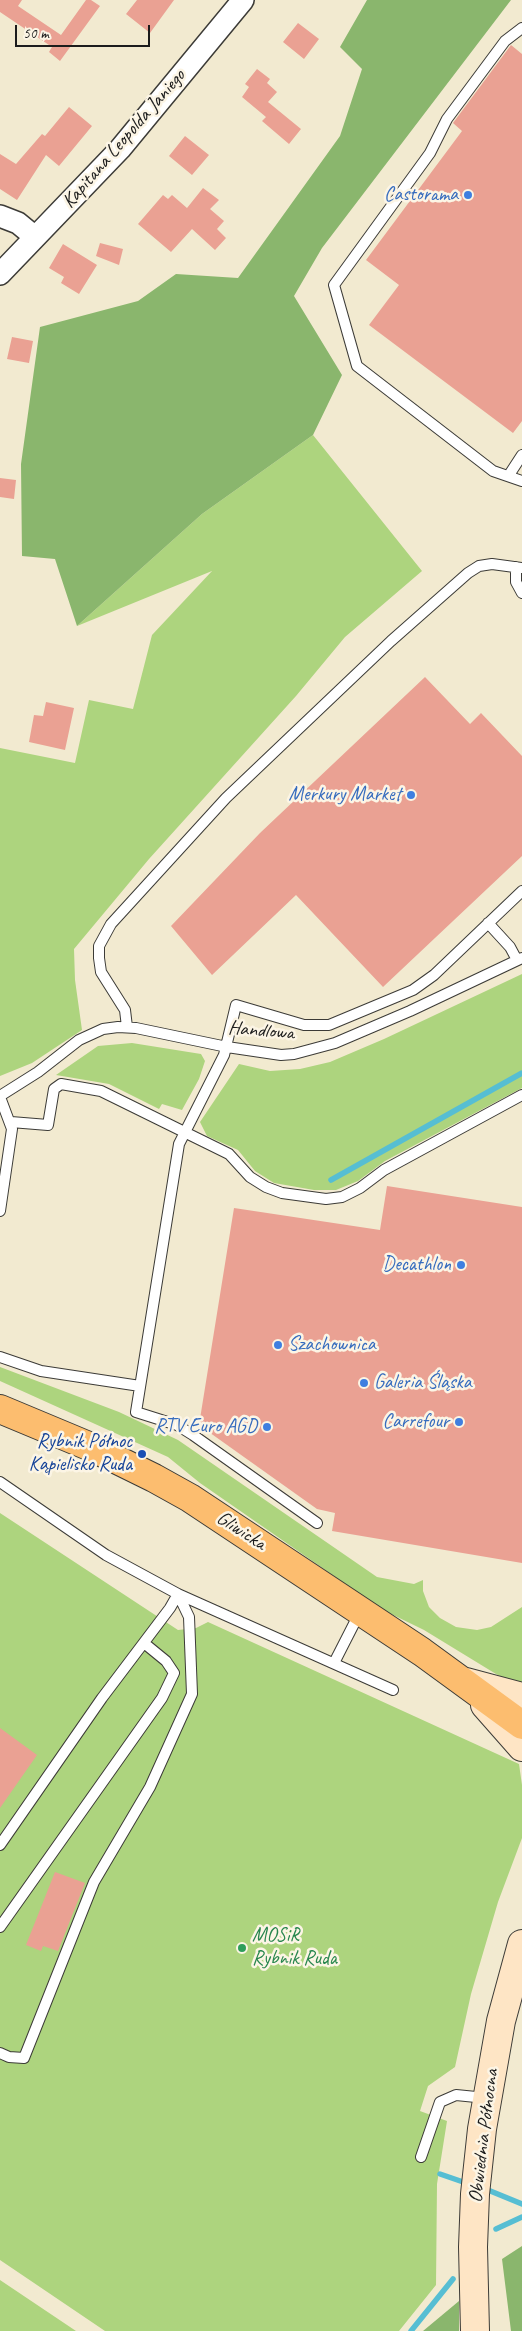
<!DOCTYPE html>
<html>
<head>
<meta charset="utf-8">
<style>
  body { margin:0 }
  #map { position:relative; width:522px; height:2331px; overflow:hidden; background:#f2ead0; font-family:Caveat,sans-serif }
  canvas { display:block }
  .scale { position:absolute; left:15px; top:25px; width:135px; height:22px; box-sizing:border-box; border:2px solid #1c1c1c; border-top:0; padding-left:6px; font-size:15px; line-height:18px; white-space:nowrap; color:#1c1c1c; -webkit-text-stroke:4px #fcf5e5; paint-order:stroke }
</style>
</head>
<body>
<div id="map">
<canvas width="522" height="2331"></canvas>
<div class="scale">50 m</div>
</div>
<script>
const c = document.querySelector('canvas').getContext('2d');
c.lineJoin = 'round';
function fill(path, color) {
  c.fillStyle = color;
  c.fill(path, 'evenodd');
}
function poly(rows) {
  const path = new Path2D();
  for (const r of rows) {
    path.moveTo(r[0], r[1]);
    for (let i = 2; i < r.length; i += 2) path.lineTo(r[i], r[i + 1]);
  }
  return path;
}
function stroke(path, color, width, dash) {
  c.strokeStyle = color;
  c.lineWidth = width;
  c.lineCap = dash ? 'butt' : 'round';
  c.setLineDash(dash || []);
  c.stroke(path);
}
function label(font, color, halo, rows, align = 'center') {
  c.font = font + ' Caveat,sans-serif';
  c.lineWidth = 5;
  c.setLineDash([]);
  c.textBaseline = 'middle';
  c.strokeStyle = halo;
  c.fillStyle = color;
  for (const [text, x, y, turn = 0] of rows) {
    c.save();
    c.translate(x, y);
    c.rotate((+turn || 0) * Math.PI / 180);
    c.textAlign = isNaN(turn) ? turn : align;
    if (halo) c.strokeText(text, 0, 0);
    c.fillText(text, 0, 0);
    c.restore();
  }
}
fill(poly([
  [313,435,422,571,345,637,296,696,149,859,74,949,75,980,82,1030,32,1063,0,1076,0,748,75,763,89,700,133,709,152,635,212,571,77,626,202,514],
  [522,974,522,1088,385,1161,358,1181,336,1190,314,1190,274,1183,255,1171,238,1150,207,1136,200,1122,239,1064,270,1071,300,1069,330,1062,384,1039],
  [132,1043,201,1054,205,1061,199,1079,182,1110,162,1104,159,1109,109,1084,56,1075,98,1046],
  [0,1367,119,1412,178,1440,377,1577,414,1584,423,1580,423,1591,429,1607,440,1618,456,1627,477,1630,491,1627,522,1607,522,1687,496,1674,424,1630,383,1610,200,1483,168,1457,0,1381],
  [0,1513,178,1630,196,1628,208,1622,519,1764,522,1785,522,1838,498,1902,471,1994,455,2067,428,2086,420,2111,447,2121,437,2184,436,2285,399,2331,105,2331,0,2260],
  [0,2280,76,2331,0,2331]
]), '#add47e');
fill(poly([
  [367,0,511,0,322,248,294,296,342,375,313,435,202,514,77,626,55,559,22,556,21,464,40,327,138,301,176,274,238,278,340,136,362,69,340,47],
  [522,2246,522,2331,511,2331,502,2259],
  [459,2301,459,2331,423,2331]
]), '#8ab66d');
stroke(poly([
  [331,1180,522,1073],
  [440,2174,469,2184],
  [483,2188,522,2204],
  [496,2229,522,2217],
  [411,2331,453,2279]
]), '#56bed3', 5.5);
fill(poly([
  [0,0,22,0,18,6,61,35,86,0,91,0,100,6,60,61,49,52,52,47,0,12],
  [137,0,174,0,150,33,126,14],
  [298,23,319,39,304,59,283,42],
  [511,45,522,54,522,421,513,433,369,325,399,285,366,260,462,131,453,123],
  [257,69,270,79,267,83,277,92,268,102,301,129,289,144,262,121,266,117,242,97,249,87,245,84],
  [69,107,92,126,59,166,46,155,17,200,0,189,0,154,16,164,42,134,45,136],
  [185,136,209,155,192,175,169,156],
  [203,188,219,200,210,209,224,221,217,229,226,238,215,250,192,229,171,252,138,224,163,195,168,199,172,195,187,208],
  [100,243,123,249,119,265,96,256],
  [63,244,97,265,79,294,61,283,64,277,49,268],
  [12,337,33,341,29,363,7,359],
  [0,478,16,480,14,499,0,497],
  [425,677,470,724,481,713,522,756,522,856,383,987,296,895,212,975,171,926,260,833],
  [46,702,74,708,65,750,29,742,34,715,43,716],
  [387,1186,522,1207,522,1563,332,1531,335,1513,317,1509,199,1425,234,1208,380,1230],
  [0,1728,37,1755,0,1808],
  [55,1872,85,1883,58,1951,43,1946,41,1951,26,1945]
]), '#eaa193');
const service = poly([
  [522,28,505,41,447,119,430,153,334,285,357,366,493,471,522,481],
  [509,475,522,455],
  [516,567,516,582,522,593],
  [488,923,510,947,517,960],
  [127,1027,125,1010,101,972,99,958,99,946,111,924,226,798,391,641,468,573,479,566,492,564,522,568],
  [0,1096,38,1072,79,1040,103,1029,118,1027,136,1028,227,1047,281,1055,294,1054,335,1043,410,1011,522,958],
  [0,1097,12,1129,0,1211],
  [11,1122,48,1125,54,1089,61,1084,101,1091,229,1154,250,1177,266,1187,282,1193,326,1199,342,1197,360,1188,384,1170,522,1095],
  [0,1357,41,1371,140,1386],
  [0,1482,106,1555,178,1594,393,1690],
  [317,1523,193,1435,177,1425,136,1412,179,1144,224,1055,236,1005,304,1025,329,1025,413,990,434,975,522,891],
  [334,1663,360,1612],
  [0,1845,102,1698,170,1608,178,1594,189,1617,192,1694,150,1787,94,1882,24,2058,9,2057,0,2053],
  [0,1927,162,1698,174,1673,166,1661,144,1643],
  [421,2157,440,2102,456,2095,486,2098]
]);
const minor = poly([
  [0,216,18,223,35,237],
  [0,274,120,149,243,0]
]);
const secondary = poly([
  [466,1682,522,1697],
  [485,1705,522,1747],
  [475,2331,473,2247,475,2194,482,2129,501,2021,522,1944]
]);
const primary = poly([
  [0,1409,91,1447,154,1478,190,1498,422,1652,522,1725]
]);
stroke(service, '#3c3b37', 12);
stroke(minor, '#3c3b37', 24);
stroke(secondary, '#3c3b37', 30);
stroke(primary, '#3c3b37', 30);
stroke(service, '#fff', 10);
stroke(minor, '#fff', 21);
stroke(secondary, '#fee5c5', 28);
stroke(primary, '#fcbd6f', 28);
for (const [x, y, r, color] of [
  [468,195,5,"#3f7fe0"],
  [411,795,5,"#3f7fe0"],
  [461,1265,5,"#3f7fe0"],
  [278,1345,5,"#3f7fe0"],
  [364,1383,5,"#3f7fe0"],
  [459,1422,5,"#3f7fe0"],
  [267,1427,5,"#3f7fe0"],
  [142,1454,5,"#1a4fb4"],
  [242,1948,5,"#2e9e5b"]
]) {
  const dot = new Path2D();
  dot.arc(x, y, r, 0, 2 * Math.PI);
  c.fillStyle = color;
  c.fill(dot);
  stroke(dot, '#fcf5e5', 2);
}
label('20px', '#1c1c1c', '#fcf5e5', [
  ["Kapitana Leopolda Janiego",124,139,-49],
  ["Handlowa",261,1031,5],
  ["Gliwicka",241,1531,33],
  ["Obwiednia Północna",484,2136,-83]
]);
label('20px', '#366cbe', '#fcf5e5', [
  ["Castorama",458,195],
  ["Merkury Market",401,795],
  ["Decathlon",451,1265],
  ["Szachownica",288,1345,"left"],
  ["Galeria Śląska",374,1383,"left"],
  ["Carrefour",449,1422],
  ["RTV Euro AGD",257,1427]
], 'right');
label('20px', '#164399', '#fcf5e5', [
  ["Rybnik Północ",132,1442],
  ["Kąpielisko Ruda",132,1465]
], 'right');
label('20px', '#27864d', '#fcf5e5', [
  ["MOSiR",252,1936],
  ["Rybnik Ruda",252,1959]
], 'left');
</script>
</body>
</html>
